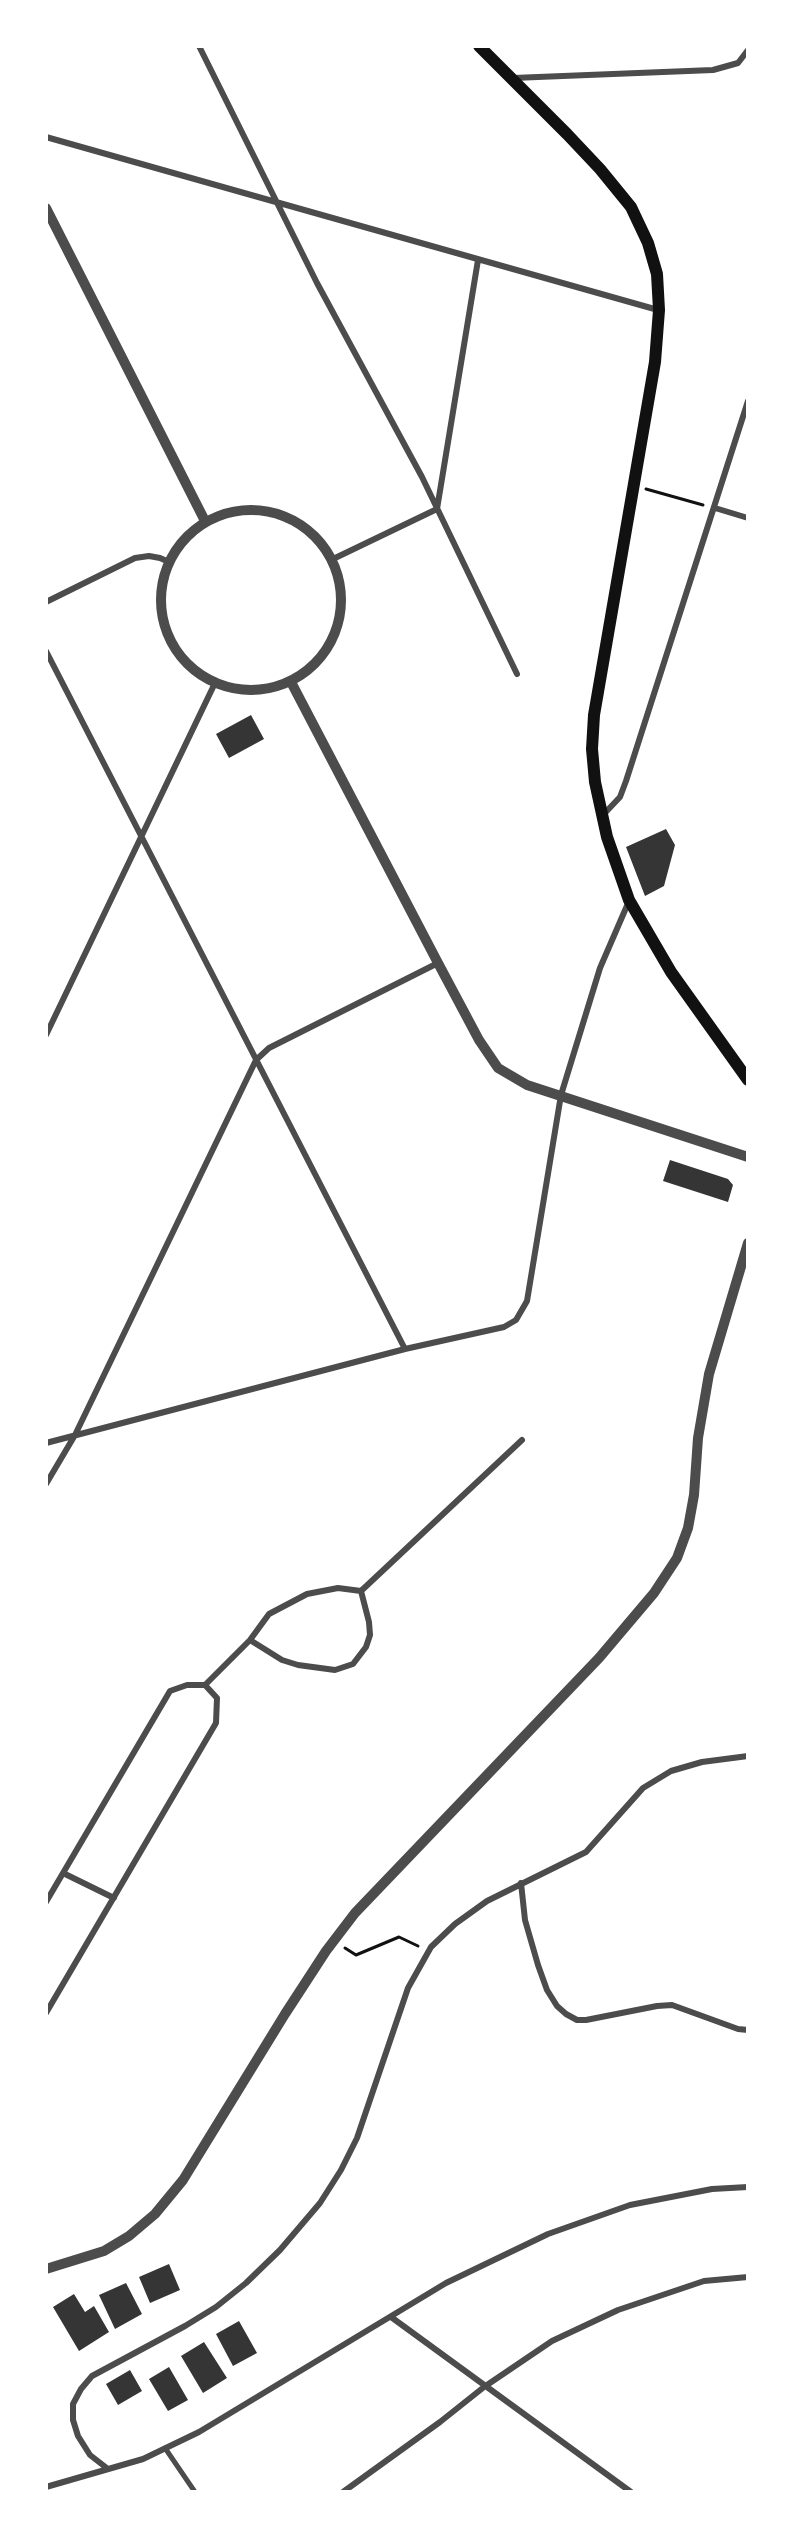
<!DOCTYPE html>
<html>
<head>
<meta charset="utf-8">
<style>
  body { margin:0 }
  #map { position:relative; width:794px; height:2538px; overflow:hidden; background:#fff; font-family:"Noto Sans",sans-serif }
  canvas { display:block }
  .frame { position:absolute; inset:0; border:48px solid #fff; pointer-events:none }
</style>
</head>
<body>
<div id="map">
<canvas width="794" height="2538"></canvas>
<div class="frame"></div>
</div>
<script>
const c = document.querySelector('canvas').getContext('2d');
c.lineJoin = 'round';
function fill(path, color) {
  c.fillStyle = color;
  c.fill(path, 'evenodd');
}
function poly(rows) {
  const path = new Path2D();
  for (const r of rows) {
    if (r.length === 3) {
      path.moveTo(r[0] + r[2], r[1]);
      path.arc(r[0], r[1], r[2], 0, 2 * Math.PI);
      continue;
    }
    path.moveTo(r[0], r[1]);
    for (let i = 2; i < r.length; i += 2) path.lineTo(r[i], r[i + 1]);
  }
  return path;
}
function stroke(path, color, width, dash) {
  c.strokeStyle = color;
  c.lineWidth = width;
  c.lineCap = dash ? 'butt' : 'round';
  c.setLineDash(dash || []);
  c.stroke(path);
}
fill(poly([
  [251,715,264,739,229,758,216,734],
  [666,829,675,845,664,886,645,896,626,847],
  [670,1160,728,1179,733,1185,728,1202,663,1181],
  [169,2264,180,2290,150,2303,139,2277],
  [126,2283,142,2314,115,2329,99,2295],
  [74,2294,85,2312,94,2306,109,2332,79,2351,53,2307],
  [239,2321,257,2353,233,2366,216,2334],
  [204,2342,227,2378,203,2393,181,2356],
  [169,2367,188,2400,168,2411,149,2379],
  [130,2370,142,2391,118,2405,106,2384]
]), '#353535');
stroke(poly([
  [646,489,703,505],
  [345,1948,356,1955,399,1937,418,1946]
]), '#111', 3);
stroke(poly([
  [165,2448,195,2492]
]), '#4c4c4c', 5);
stroke(poly([
  [199,46,317,283,422,477,517,674],
  [513,78,713,70,738,63,748,50],
  [46,137,658,310],
  [715,508,748,518],
  [333,559,437,509,478,260],
  [46,602,135,558,149,556,160,558,169,562],
  [46,651,405,1349],
  [603,815,620,797,626,781,748,401],
  [46,1035,215,683],
  [46,1443,405,1349,504,1327,516,1320,527,1301,561,1095,600,968,629,901],
  [46,1484,75,1435,256,1060,269,1048,438,963],
  [361,1591,522,1440],
  [250,1640,282,1660,298,1665,335,1670,353,1664,366,1647,370,1635,369,1622,361,1591],
  [205,1685,250,1640,269,1614,307,1594,338,1588,361,1591],
  [63,1873,114,1898],
  [521,1883,525,1920,538,1965,547,1990,557,2006,566,2014,577,2020,586,2020,657,2006,672,2005,738,2029,748,2030],
  [46,1902,170,1691,187,1685,205,1685,217,1698,216,1723,46,2013],
  [391,2317,631,2492],
  [108,2469,90,2455,78,2436,73,2420,73,2404,81,2389,92,2376,185,2326,216,2307,246,2283,280,2250,320,2203,341,2170,357,2138,408,1988,431,1947,455,1924,487,1901,586,1852,643,1788,671,1771,702,1762,748,1756],
  [46,2487,143,2459,199,2432,446,2283,548,2234,630,2205,712,2189,748,2187],
  [343,2492,440,2422,484,2387,552,2341,618,2310,704,2281,748,2277]
]), '#4c4c4c', 6);
stroke(poly([
  [46,208,205,521],
  [251,600,90],
  [291,682,438,963,479,1040,498,1068,527,1085,748,1157],
  [46,2269,104,2251,129,2236,155,2214,183,2180,285,2014,326,1951,355,1913,599,1658,654,1593,677,1558,688,1528,694,1495,698,1438,709,1374,748,1243]
]), '#4c4c4c', 10);
stroke(poly([
  [479,46,567,134,600,169,631,207,648,243,657,274,659,310,655,362,594,715,592,749,595,782,607,837,629,900,671,972,748,1080]
]), '#111', 12);
</script>
</body>
</html>
